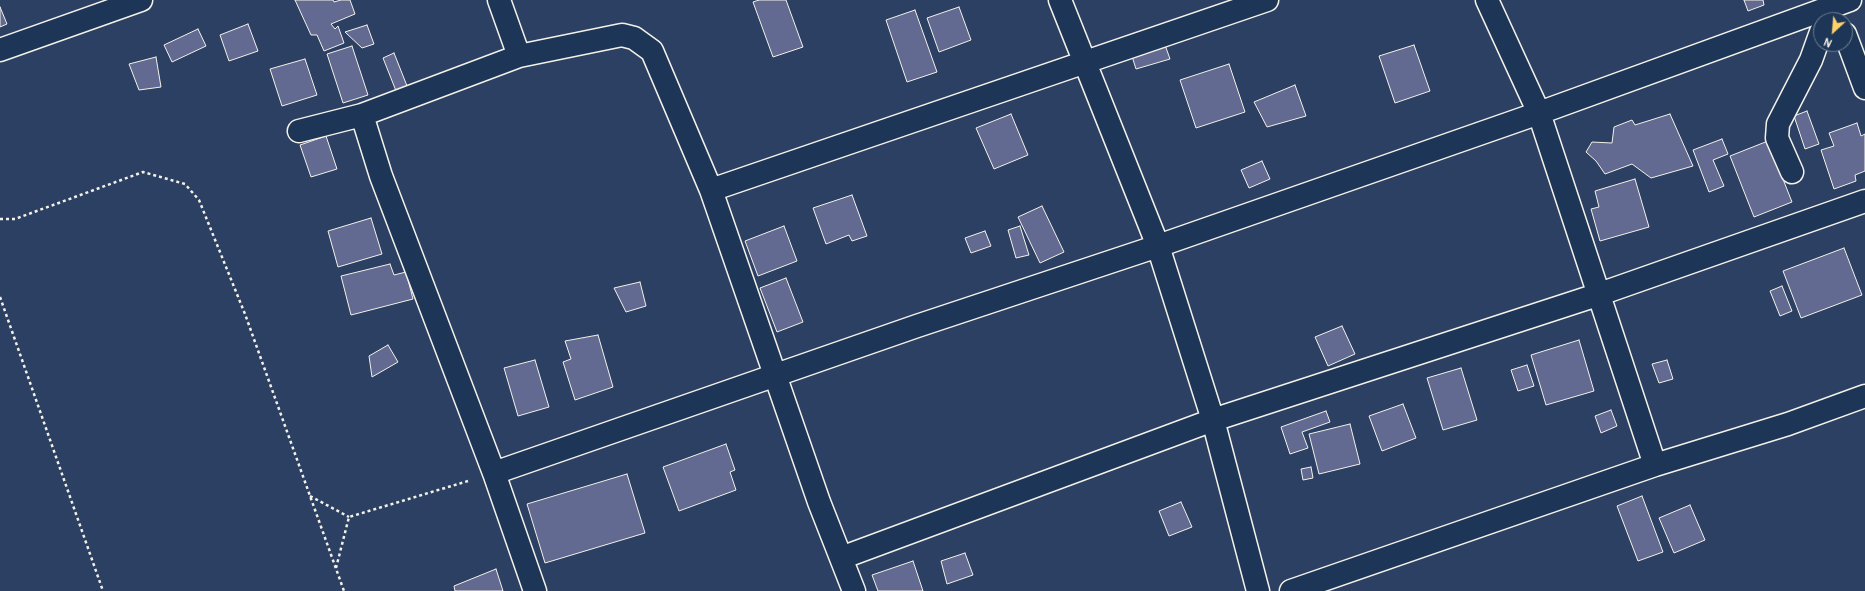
<!DOCTYPE html>
<html>
<head>
<meta charset="utf-8">
<style>
  body { margin:0 }
  #map { position:relative; width:1865px; height:591px; overflow:hidden; background:#2b4063; font-family:Pangolin,sans-serif }
  canvas { display:block }
  .north { position:absolute; left:1813px; top:12px; width:40px; height:40px; box-sizing:border-box; background:#1d3557; border:1px solid #738091; border-radius:50%; rotate:206deg; font-size:11px; font-weight:700; line-height:16px; text-align:center; color:#f4f1e8 }
  .north::after { content:''; display:block; margin:auto; width:14px; height:18px; background:#ffd166; clip-path:polygon(50% 0,100% 100%,50% 72%,0 100%) }
</style>
</head>
<body>
<div id="map">
<canvas width="1865" height="591"></canvas>
<div class="north">N</div>
</div>
<script>
const c = document.querySelector('canvas').getContext('2d');
c.lineJoin = 'round';
function fill(path, color) {
  c.fillStyle = color;
  c.fill(path, 'evenodd');
}
function poly(rows) {
  const path = new Path2D();
  for (const r of rows) {
    path.moveTo(r[0], r[1]);
    for (let i = 2; i < r.length; i += 2) path.lineTo(r[i], r[i + 1]);
  }
  return path;
}
function stroke(path, color, width, dash) {
  c.strokeStyle = color;
  c.lineWidth = width;
  c.lineCap = dash ? 'butt' : 'round';
  c.setLineDash(dash || []);
  c.stroke(path);
}
const building = poly([
  [295,0,333,0,334,2,341,0,350,0,355,14,331,24,335,29,338,26,344,43,324,51,317,35,311,35,295,0],
  [759,0,786,0,803,47,773,57,753,2,759,0],
  [1744,0,1763,0,1764,5,1748,11,1744,0],
  [0,7,7,24,0,27,0,7],
  [959,7,971,40,939,52,927,18,959,7],
  [915,10,937,72,907,82,886,20,915,10],
  [248,24,258,51,229,61,220,35,248,24],
  [367,25,374,44,362,48,345,32,367,25],
  [198,29,206,46,172,62,164,45,198,29],
  [1164,42,1170,59,1136,69,1131,53,1164,42],
  [1414,45,1430,91,1395,103,1379,56,1414,45],
  [352,46,368,95,343,103,327,54,352,46],
  [394,53,411,96,400,101,383,58,394,53],
  [156,57,161,87,139,90,129,64,156,57],
  [305,59,317,95,282,106,270,69,305,59],
  [1229,64,1245,112,1196,128,1180,80,1229,64],
  [1295,85,1306,116,1267,127,1254,102,1295,85],
  [1807,111,1819,144,1805,149,1794,116,1807,111],
  [1011,114,1028,155,994,169,976,128,1011,114],
  [1670,114,1693,166,1651,178,1632,164,1605,174,1596,161,1586,152,1592,142,1612,143,1614,127,1632,120,1635,125,1670,114],
  [1857,123,1861,136,1865,134,1865,171,1855,175,1856,181,1834,189,1821,150,1834,146,1829,133,1857,123],
  [326,136,337,169,311,177,300,145,326,136],
  [1722,139,1728,154,1713,160,1724,186,1709,192,1693,150,1722,139],
  [1768,141,1792,202,1754,217,1730,156,1768,141],
  [1262,161,1270,179,1249,188,1241,170,1262,161],
  [1635,179,1649,227,1600,241,1591,209,1599,207,1595,191,1635,179],
  [852,195,867,236,852,241,849,235,826,244,813,208,852,195],
  [1042,206,1064,252,1040,263,1018,217,1042,206],
  [371,218,382,254,338,267,328,231,371,218],
  [784,226,797,261,758,276,745,241,784,226],
  [1020,226,1029,255,1016,258,1008,230,1020,226],
  [985,231,991,246,971,253,965,238,985,231],
  [1844,248,1862,295,1801,318,1783,271,1844,248],
  [390,264,394,275,406,272,413,299,351,315,341,276,390,264],
  [786,278,803,322,777,332,760,288,786,278],
  [640,282,646,306,626,312,614,288,640,282],
  [1782,286,1792,311,1780,316,1770,291,1782,286],
  [1342,326,1355,354,1328,366,1315,337,1342,326],
  [598,335,613,387,575,400,563,362,571,359,565,341,598,335],
  [1579,340,1594,391,1546,405,1531,355,1579,340],
  [388,345,398,362,372,377,369,356,388,345],
  [535,360,549,407,518,416,504,368,535,360],
  [1667,360,1673,379,1659,383,1652,364,1667,360],
  [1527,365,1534,386,1518,391,1511,370,1527,365],
  [1461,368,1477,420,1443,430,1427,378,1461,368],
  [1403,404,1416,438,1382,451,1369,416,1403,404],
  [1611,410,1617,426,1601,433,1595,416,1611,410],
  [1326,411,1330,422,1302,432,1308,448,1290,454,1281,427,1326,411],
  [1350,424,1360,464,1319,474,1309,434,1350,424],
  [726,444,735,470,730,472,736,490,679,511,663,467,726,444],
  [1311,467,1313,478,1303,480,1301,469,1311,467],
  [627,474,645,533,545,563,527,504,627,474],
  [1642,496,1663,552,1638,561,1617,506,1642,496],
  [1181,502,1192,527,1169,536,1159,511,1181,502],
  [1690,505,1705,540,1674,553,1659,518,1690,505],
  [965,553,973,575,947,584,941,561,965,553],
  [913,561,923,591,878,591,872,575,913,561],
  [496,569,503,591,455,591,454,586,496,569]
]);
fill(building, '#626a91');
stroke(building, '#f4f1e8', 1);
const minor = poly([
  [499,0,519,56],
  [1060,0,1158,246,1213,420,1258,591],
  [1487,0,1539,113,1655,465],
  [1845,34,1865,88],
  [0,50,141,0],
  [299,131,362,115],
  [1792,172,1777,138,1778,124,1811,60,1821,32],
  [711,190,1267,0],
  [494,473,917,326,1158,246,1539,113,1850,0],
  [841,558,854,591],
  [535,591,494,473,381,176,362,115,519,56,622,35,634,38,652,51,711,190,819,502,841,558,1213,420,1597,295,1865,201],
  [1291,591,1655,465,1788,424,1865,396]
]);
stroke(minor, '#f4f1e8', 25);
stroke(poly([
  [0,219,15,219,143,172,185,184,199,200,245,314,344,591],
  [0,297,103,591],
  [310,496,349,517],
  [336,568,349,517,468,481]
]), '#f4f1e8', 2.5, [3, 3]);
stroke(minor, '#1d3557', 22);
</script>
</body>
</html>
